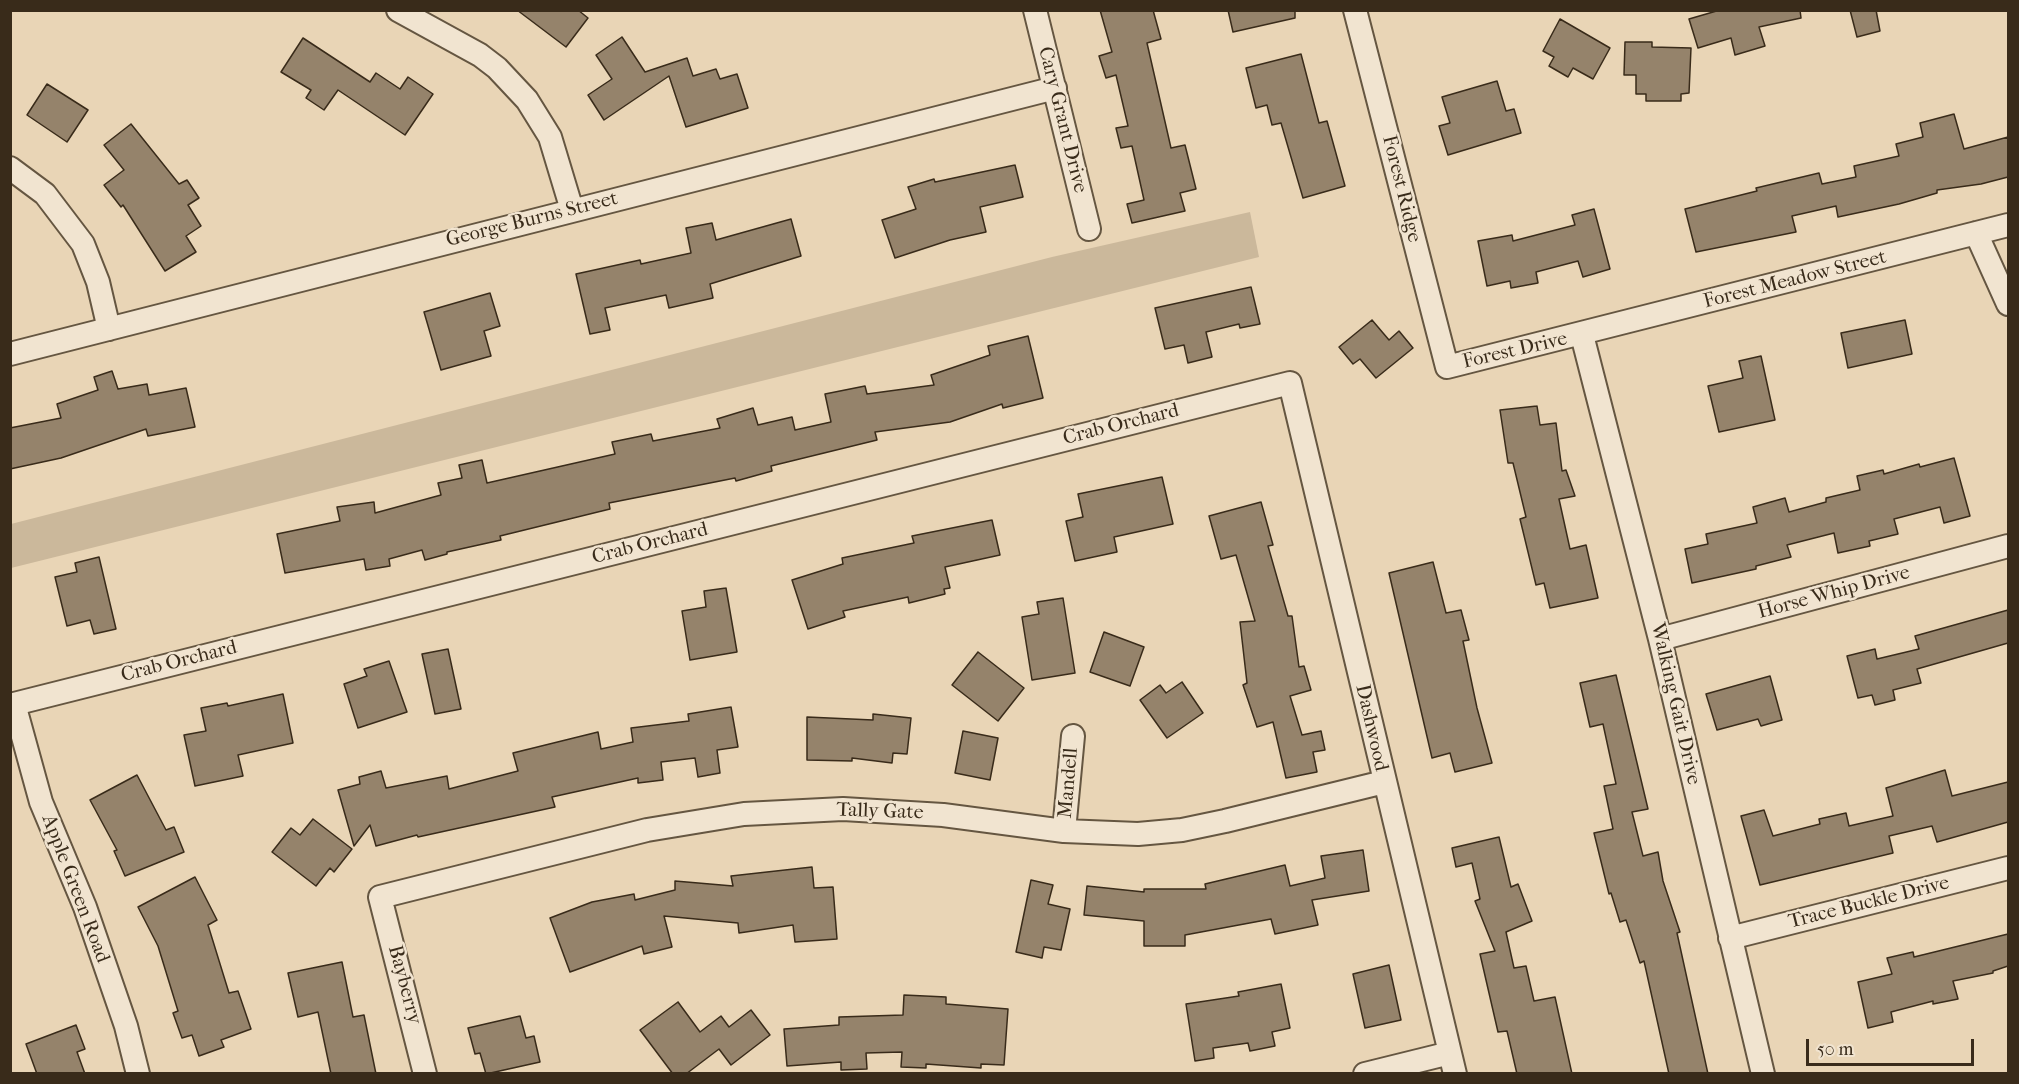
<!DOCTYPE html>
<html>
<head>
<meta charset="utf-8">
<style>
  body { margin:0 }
  #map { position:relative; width:2019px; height:1084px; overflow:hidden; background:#e9d5b6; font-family:"IM FELL French Canon",serif }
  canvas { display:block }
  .frame { position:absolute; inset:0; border:12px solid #392b1a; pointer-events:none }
  .scale { position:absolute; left:1806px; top:1039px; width:168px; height:27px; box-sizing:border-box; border:3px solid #392b1a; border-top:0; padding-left:8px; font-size:18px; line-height:21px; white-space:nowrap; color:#392b1a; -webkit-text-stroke:4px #f1e4d0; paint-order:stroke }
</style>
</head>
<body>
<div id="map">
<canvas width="2019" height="1084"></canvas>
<div class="frame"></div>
<div class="scale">50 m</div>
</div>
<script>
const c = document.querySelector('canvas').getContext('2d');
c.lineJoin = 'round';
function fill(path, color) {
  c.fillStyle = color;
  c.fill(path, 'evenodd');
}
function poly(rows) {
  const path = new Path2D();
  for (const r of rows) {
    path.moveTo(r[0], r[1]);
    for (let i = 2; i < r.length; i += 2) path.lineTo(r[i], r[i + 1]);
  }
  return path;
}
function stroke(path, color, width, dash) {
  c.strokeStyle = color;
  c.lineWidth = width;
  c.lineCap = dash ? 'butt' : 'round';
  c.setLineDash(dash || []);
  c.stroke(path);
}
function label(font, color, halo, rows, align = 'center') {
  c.font = font + ' "IM FELL French Canon",serif';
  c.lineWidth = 5;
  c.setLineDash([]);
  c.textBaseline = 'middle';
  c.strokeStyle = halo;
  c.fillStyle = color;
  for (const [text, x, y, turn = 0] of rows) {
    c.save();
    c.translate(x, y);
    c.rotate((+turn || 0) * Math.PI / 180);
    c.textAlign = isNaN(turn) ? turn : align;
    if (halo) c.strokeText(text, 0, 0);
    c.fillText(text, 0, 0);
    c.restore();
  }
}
fill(poly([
  [1250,212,1259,257,11,568,11,524,1052,257]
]), '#cbb89b');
const building = poly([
  [517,10,578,10,588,18,566,47,517,10],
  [1100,10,1153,10,1161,39,1147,43,1171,148,1185,145,1196,189,1180,193,1185,211,1132,223,1127,204,1144,200,1132,146,1121,148,1116,128,1128,126,1116,75,1106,78,1099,56,1112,52,1100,10],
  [1228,10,1295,10,1295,18,1233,32,1228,10],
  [1720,10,1800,10,1801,18,1759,27,1765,46,1735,55,1731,38,1698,48,1689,19,1720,10],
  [1850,10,1876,10,1880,31,1857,37,1850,10],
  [1560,19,1610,48,1593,79,1573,68,1568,77,1549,66,1554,57,1543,51,1560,19],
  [622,37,645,72,687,58,693,76,716,69,720,79,737,74,748,108,686,127,669,76,604,120,588,95,612,79,596,55,622,37],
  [303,38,370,82,376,73,400,89,408,77,433,94,405,135,338,90,324,110,306,98,311,90,281,72,303,38],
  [1625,42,1652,42,1652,47,1691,48,1689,93,1681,94,1681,101,1646,101,1646,94,1636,94,1636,75,1624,75,1625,42],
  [1301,54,1319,123,1327,121,1345,186,1303,198,1281,123,1272,125,1267,105,1256,108,1246,68,1301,54],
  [1497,81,1506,111,1514,109,1521,133,1448,155,1439,126,1450,123,1442,97,1497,81],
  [47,84,88,110,67,142,27,115,47,84],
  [1954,114,1964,149,2008,137,2008,177,1981,184,1937,190,1937,193,1899,204,1838,217,1836,206,1792,216,1796,232,1696,252,1685,209,1757,191,1756,188,1819,173,1822,184,1856,177,1854,166,1899,156,1896,144,1923,137,1920,123,1954,114],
  [131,124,179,184,187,180,199,198,188,205,201,226,186,236,196,252,165,271,123,205,121,207,104,185,124,170,104,145,131,124],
  [1015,165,1023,197,980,207,986,232,950,240,895,258,882,220,916,209,908,187,934,179,935,182,1015,165],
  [1594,209,1610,269,1583,277,1578,261,1536,272,1538,283,1511,288,1510,281,1487,286,1478,241,1512,235,1513,241,1575,225,1572,215,1594,209],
  [791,219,801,256,710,284,713,298,669,308,666,295,605,308,610,330,590,334,576,274,640,260,641,264,691,253,686,228,712,223,716,240,791,219],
  [1251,287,1260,324,1240,328,1239,324,1206,332,1212,357,1188,363,1184,345,1165,349,1155,308,1251,287],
  [490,293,500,326,484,331,491,356,441,370,424,312,490,293],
  [1372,320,1389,340,1399,331,1413,348,1376,378,1360,359,1353,364,1339,347,1372,320],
  [1905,320,1912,354,1848,368,1841,333,1905,320],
  [1028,336,1043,398,1003,408,1002,404,950,422,875,432,877,440,771,466,772,471,736,481,735,478,609,503,610,509,500,536,501,540,447,552,447,554,425,560,422,550,389,559,390,566,366,570,364,559,285,573,277,534,340,521,337,507,374,502,375,513,441,495,438,483,462,478,459,465,482,460,487,483,615,454,612,442,651,434,653,441,720,428,717,419,753,408,758,425,792,417,795,430,831,422,825,394,865,386,867,394,934,385,931,375,990,355,988,346,1028,336],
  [1761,356,1775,420,1719,432,1708,386,1743,378,1739,361,1761,356],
  [112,371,118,389,147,384,149,395,186,388,195,427,148,436,146,429,61,458,10,469,10,428,61,418,57,404,98,390,94,377,112,371],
  [1537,406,1540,425,1556,423,1562,471,1566,470,1575,496,1559,499,1570,549,1586,545,1598,598,1550,608,1544,583,1536,585,1520,519,1526,517,1513,463,1508,463,1500,410,1537,406],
  [1954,458,1970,516,1944,523,1940,507,1894,519,1898,534,1869,541,1870,546,1838,553,1834,533,1787,545,1791,557,1756,566,1756,569,1692,583,1685,549,1708,544,1706,534,1757,523,1753,507,1785,498,1789,512,1826,502,1826,498,1860,490,1857,476,1883,470,1884,474,1919,464,1920,467,1954,458],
  [1162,477,1173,524,1114,537,1117,552,1075,561,1066,521,1083,517,1078,494,1162,477],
  [1261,502,1273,545,1268,546,1288,616,1292,616,1299,667,1304,666,1311,690,1290,696,1302,735,1321,731,1325,750,1313,752,1317,772,1286,778,1273,722,1257,727,1243,685,1247,683,1240,622,1255,621,1236,555,1221,559,1209,516,1261,502],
  [992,520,1000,555,945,567,950,588,944,589,945,594,909,603,908,597,843,611,845,617,808,629,792,580,843,564,842,558,914,543,912,536,992,520],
  [99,557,116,629,94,634,90,620,67,626,55,577,77,572,75,563,99,557],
  [1433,562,1446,613,1461,610,1469,640,1463,641,1477,708,1492,763,1455,772,1450,753,1432,758,1389,573,1433,562],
  [726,588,737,652,690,660,682,611,706,607,704,591,726,588],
  [1063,598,1075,673,1032,680,1022,617,1039,614,1037,602,1063,598],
  [2008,610,2008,643,1917,669,1921,683,1893,690,1895,700,1875,705,1872,695,1858,698,1847,656,1875,649,1877,659,1919,649,1915,636,2008,610],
  [1104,632,1144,647,1130,686,1090,672,1104,632],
  [448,649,461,709,435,714,422,654,448,649],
  [978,652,1024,688,998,721,952,685,978,652],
  [389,661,407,712,358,728,344,684,367,676,364,669,389,661],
  [1616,675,1648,809,1632,812,1643,856,1658,852,1663,881,1680,932,1677,933,1708,1074,1669,1074,1644,961,1640,963,1626,920,1620,922,1611,893,1609,894,1594,833,1613,829,1604,786,1616,784,1603,724,1590,727,1580,683,1616,675],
  [1770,676,1782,720,1761,726,1758,719,1717,730,1706,694,1770,676],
  [1182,682,1203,713,1167,738,1140,700,1160,685,1166,693,1182,682],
  [283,694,293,743,238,755,243,776,195,786,184,735,206,731,201,708,227,703,228,706,283,694],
  [731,707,738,747,717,750,720,773,698,777,695,758,661,762,663,780,638,783,638,778,552,797,555,807,418,837,417,835,376,846,370,825,354,846,338,790,360,784,359,777,381,771,386,788,447,776,449,789,518,771,513,753,598,732,601,749,633,742,631,728,689,721,688,714,731,707],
  [873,714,911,718,907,754,893,753,892,763,852,758,852,761,807,760,807,717,873,720,873,714],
  [963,731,998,738,990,780,955,773,963,731],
  [1945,770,1952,796,2008,782,2008,822,1937,842,1932,826,1889,836,1893,853,1760,885,1741,816,1764,810,1773,836,1820,824,1819,819,1846,813,1849,826,1893,816,1886,788,1945,770],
  [137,775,166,830,174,827,184,852,125,876,114,851,117,850,90,800,137,775],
  [313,819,352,849,334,872,330,868,316,886,272,852,291,828,300,835,313,819],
  [1499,837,1511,887,1518,884,1532,921,1506,932,1514,968,1526,966,1534,1001,1555,997,1572,1074,1517,1074,1507,1031,1498,1032,1480,954,1495,951,1475,901,1480,899,1472,863,1456,867,1452,848,1499,837],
  [1363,850,1369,891,1312,900,1318,925,1275,934,1271,919,1185,935,1185,946,1144,946,1144,921,1084,915,1087,886,1144,892,1144,889,1206,889,1205,884,1285,865,1290,886,1325,878,1321,856,1363,850],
  [812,867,814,888,833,887,837,939,795,942,793,925,739,933,738,923,664,916,672,947,644,954,642,946,570,972,550,918,592,902,634,894,635,900,675,890,675,881,733,886,731,876,812,867],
  [195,877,217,920,208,925,229,993,238,991,251,1029,221,1040,224,1047,199,1056,192,1035,182,1038,173,1013,178,1011,158,946,138,907,195,877],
  [1031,880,1053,885,1048,904,1070,909,1061,950,1044,947,1042,958,1016,952,1031,880],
  [2008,934,2008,966,1993,971,1993,973,1953,981,1958,999,1933,1004,1933,1001,1891,1012,1893,1022,1868,1028,1858,982,1892,974,1887,958,1913,952,1914,957,2008,934],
  [342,962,353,1017,364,1015,376,1074,331,1074,318,1012,298,1017,288,973,342,962],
  [1389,965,1401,1020,1365,1028,1353,974,1389,965],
  [1281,984,1290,1028,1272,1032,1275,1046,1250,1051,1248,1043,1213,1048,1214,1058,1195,1061,1186,1004,1239,996,1238,992,1281,984],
  [904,995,946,997,946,1004,1008,1009,1004,1065,981,1064,981,1068,926,1064,926,1068,901,1067,902,1052,866,1053,867,1069,841,1070,841,1062,787,1066,784,1029,839,1025,839,1017,903,1015,904,995],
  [678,1002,700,1032,721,1016,729,1027,751,1010,770,1035,731,1065,719,1049,686,1074,673,1074,640,1030,678,1002],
  [520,1016,526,1038,534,1036,540,1062,486,1074,480,1053,475,1054,468,1028,520,1016],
  [76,1025,85,1049,77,1052,85,1074,37,1074,26,1044,76,1025]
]);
fill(building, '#95836b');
stroke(building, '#392b1a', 1.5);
const minor = poly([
  [398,10,480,55,497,68,527,100,550,137,572,210],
  [1035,10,1089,229],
  [1355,10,1447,367,2008,225],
  [10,168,45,194,83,244,98,282,109,329],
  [1976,233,2008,304],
  [1582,335,1660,639,1763,1074],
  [10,354,1055,88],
  [1660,639,2008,546],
  [14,704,41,802,85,907,126,1026,138,1074],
  [10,705,1290,383,1455,1074],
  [1064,831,1073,736],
  [1730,938,2008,868],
  [425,1074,380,897,647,830,744,814,843,809,943,815,1064,831,1138,834,1182,830,1225,821,1384,782],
  [1365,1074,1450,1053]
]);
stroke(minor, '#655641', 26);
stroke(minor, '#f1e4d0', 22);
label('20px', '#392b1a', '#f1e4d0', [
  ["Cary Grant Drive",1062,120,76],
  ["Forest Ridge",1401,189,76],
  ["George Burns Street",532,220,-14],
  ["Forest Meadow Street",1795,280,-14],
  ["Forest Drive",1515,351,-13],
  ["Crab Orchard",1121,425,-14],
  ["Crab Orchard",650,544,-14],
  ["Horse Whip Drive",1834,593,-15],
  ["Crab Orchard",179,662,-14],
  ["Walking Gait Drive",1675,704,77],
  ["Dashwood",1371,728,77],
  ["Mandell",1069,783,-85],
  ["Tally Gate",880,812,2],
  ["Apple Green Road",75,889,69],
  ["Trace Buckle Drive",1869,903,-14],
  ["Bayberry",404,985,75]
]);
</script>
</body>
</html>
